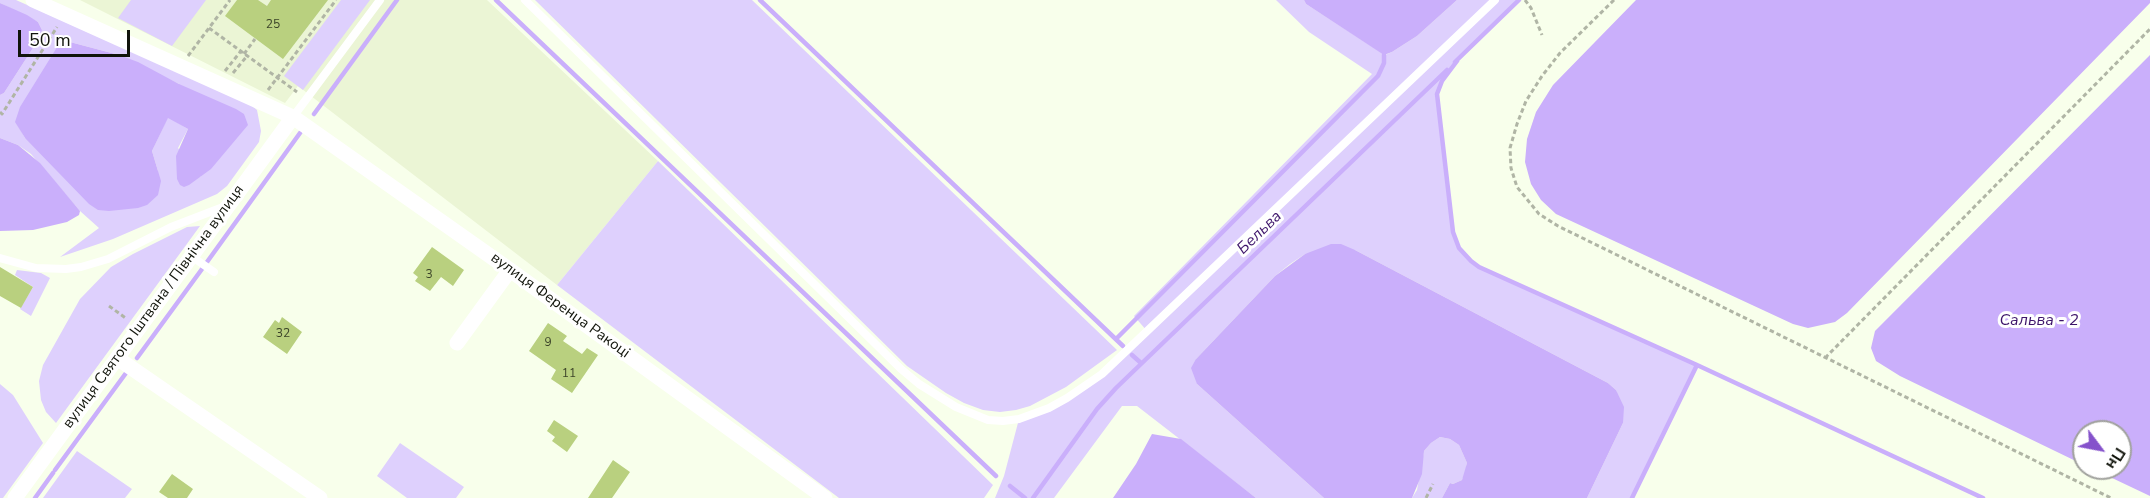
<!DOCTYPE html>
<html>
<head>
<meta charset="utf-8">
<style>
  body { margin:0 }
  #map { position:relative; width:2150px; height:498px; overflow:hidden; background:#f8ffeb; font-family:"Nunito Sans",sans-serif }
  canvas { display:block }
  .north { position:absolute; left:2072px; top:420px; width:60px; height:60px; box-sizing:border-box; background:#fff; border:2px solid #a0a19d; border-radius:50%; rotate:122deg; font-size:16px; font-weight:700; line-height:24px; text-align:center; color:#11140b }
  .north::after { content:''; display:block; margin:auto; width:21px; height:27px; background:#8552cb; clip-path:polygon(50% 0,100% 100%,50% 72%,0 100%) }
  .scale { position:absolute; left:18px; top:30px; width:112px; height:27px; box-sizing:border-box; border:3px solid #11140b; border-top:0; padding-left:8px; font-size:18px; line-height:21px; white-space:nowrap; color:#11140b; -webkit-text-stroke:4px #fff; paint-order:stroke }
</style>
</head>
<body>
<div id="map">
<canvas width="2150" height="498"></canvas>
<div class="north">Пн</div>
<div class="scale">50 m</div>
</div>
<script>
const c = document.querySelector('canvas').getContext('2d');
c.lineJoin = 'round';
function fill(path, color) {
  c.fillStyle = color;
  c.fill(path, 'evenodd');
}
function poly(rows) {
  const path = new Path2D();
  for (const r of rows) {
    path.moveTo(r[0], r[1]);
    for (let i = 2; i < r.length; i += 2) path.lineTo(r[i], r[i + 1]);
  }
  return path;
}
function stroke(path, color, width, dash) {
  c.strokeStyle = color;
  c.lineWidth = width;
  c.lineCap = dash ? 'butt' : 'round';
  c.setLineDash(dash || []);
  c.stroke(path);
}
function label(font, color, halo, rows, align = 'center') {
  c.font = font + ' "Nunito Sans",sans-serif';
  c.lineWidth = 6;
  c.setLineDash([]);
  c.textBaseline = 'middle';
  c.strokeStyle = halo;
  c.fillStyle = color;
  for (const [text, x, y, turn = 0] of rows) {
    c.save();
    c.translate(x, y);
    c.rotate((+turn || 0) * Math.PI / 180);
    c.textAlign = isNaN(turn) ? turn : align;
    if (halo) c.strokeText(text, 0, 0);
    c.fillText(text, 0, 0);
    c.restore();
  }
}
fill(poly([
  [80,0,487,0,658,161,557,285,298,86,285,103]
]), '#ebf5d5');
fill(poly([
  [0,0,16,0,251,105,257,110,261,131,259,142,227,186,217,194,113,239,60,257,99,228,80,211,31,154,18,145,0,138,0,95,4,93,40,37,42,30,38,22,0,3],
  [70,42,119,55,179,84,201,177,178,148,188,129,168,117,152,151,158,171,25,138,16,122],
  [131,0,206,0,172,46,118,18],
  [341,0,370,0,303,90,284,76],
  [535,0,752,0,1117,350,1066,387,1030,406,1016,410,1000,412,983,410,964,403,946,393,907,366],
  [1276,0,1304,0,1306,4,1385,55,1392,52,1417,36,1457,0,1519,0,1457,61,1439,88,1437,94,1453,232,1459,248,1479,267,1697,365,1632,498,1587,498,1623,423,1616,390,1608,383,1355,250,1305,254,1290,264,1275,276,1196,359,1197,384,1324,498,1256,498,1137,406,1122,406,1054,498,995,498,1004,476,1019,419,1034,414,1102,374,1147,331,1134,316,1372,74,1309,32],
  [658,161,993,485,984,498,839,498,557,285],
  [200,226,56,423,46,412,41,400,39,381,43,365,80,299,111,267,133,254,187,227],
  [17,270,41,273,50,278,31,316,20,309,33,287,15,275],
  [0,384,13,395,43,443,3,498,0,498],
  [1440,437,1450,439,1459,445,1467,463,1465,473,1462,480,1453,484,1450,483,1442,498,1412,498,1417,490,1424,451,1431,443],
  [400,443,464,487,456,498,407,498,377,476],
  [77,451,132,489,125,498,43,498]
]), '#ded0fd');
fill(poly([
  [1304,0,1457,0,1417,36,1392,52,1384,55,1306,4],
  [1636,0,2150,0,2150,3,1847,313,1835,322,1808,328,1793,324,1556,214,1541,200,1531,184,1525,162,1527,139,1536,112,1553,85],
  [0,3,27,15,38,22,42,30,40,37,4,93,0,95],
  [64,42,70,42,119,55,138,62,179,84,236,109,244,114,248,125,211,169,189,185,184,187,180,185,177,179,176,156,188,129,168,118,152,151,161,181,158,195,147,205,138,208,109,211,98,210,89,204,25,138,15,122,20,107,59,44],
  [2150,55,2150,496,2091,468,2120,468,2120,432,2084,432,2084,465,1900,376,1876,361,1871,348,1875,331],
  [0,138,18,145,40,163,80,211,79,215,67,222,33,230,0,231],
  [1331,244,1341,244,1355,250,1608,383,1616,390,1624,407,1623,423,1587,498,1442,498,1450,483,1453,484,1462,480,1467,463,1459,445,1450,439,1440,437,1431,443,1424,451,1422,474,1412,498,1324,498,1197,384,1191,368,1196,359,1275,276,1305,254],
  [1152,434,1181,439,1256,498,1113,498,1136,464]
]), '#caaffb');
stroke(poly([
  [496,0,996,476],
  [760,0,1123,346],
  [1457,61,1442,81,1437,94,1453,232,1459,248,1471,261,1479,267,1697,365,1983,498],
  [1455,62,1519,0],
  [314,114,397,0],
  [207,262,300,133],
  [1116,339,1378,76,1384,63,1384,55],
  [1132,355,1141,363],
  [137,358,202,269],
  [55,470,126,373],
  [1010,486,1025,498],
  [35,498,53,473],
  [1033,498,1097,409,1116,388,1447,70],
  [1632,498,1697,365]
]), '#caaffb', 4.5);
fill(poly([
  [237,0,258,0,267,6,271,0,328,0,283,59,225,16],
  [432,247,464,270,453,286,441,277,430,291,415,281,418,277,413,273],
  [0,267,33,287,21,308,0,296],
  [282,317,302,332,287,354,263,337,275,320,279,323],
  [548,323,567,336,563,341,582,354,587,348,598,355,572,393,551,379,556,370,529,351],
  [554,420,578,436,567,452,552,441,555,437,547,431],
  [613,460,630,472,612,498,588,498],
  [172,474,193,489,187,498,168,498,159,492]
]), '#b9d07f');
stroke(poly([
  [1525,0,1531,8,1542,35],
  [1614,0,1560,53,1542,76,1526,101,1517,124,1510,148,1511,168,1517,187,1539,214,1558,226,2111,498],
  [209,28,297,92],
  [244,54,255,39],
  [188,56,230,0],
  [225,71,241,51],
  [233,73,247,56],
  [268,90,336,0],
  [0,112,2,114,57,27],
  [109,306,127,319],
  [1825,358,2150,29],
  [1426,498,1433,484]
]), '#b0b5a5', 3, [4.5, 3]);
stroke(poly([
  [525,0,901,369,919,384,956,407,988,420,1003,421,1019,419,1049,408,1067,398,1102,374,1495,0],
  [293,117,380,0],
  [191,256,214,272],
  [0,258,36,268,66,269,81,267,108,259,171,227,223,207]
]), '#fff', 8);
stroke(poly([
  [33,0,293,117,510,270,825,498],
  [457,343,510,270],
  [117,358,320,498],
  [15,498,293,117]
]), '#fff', 15);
label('12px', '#3b4328', null, [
  ["25",273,25],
  ["3",429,275],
  ["32",283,334],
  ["9",548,343],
  ["11",569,374]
]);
label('15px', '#11140b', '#fff', [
  ["вулиця Ференца Ракоці",560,306,36],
  ["вулиця Святого Іштвана / Північна вулиця",154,307,-54]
]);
label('italic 16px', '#3d146a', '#fff', [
  ["Бельва",1260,233,-44],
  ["Сальва - 2",2039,321]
]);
</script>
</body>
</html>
